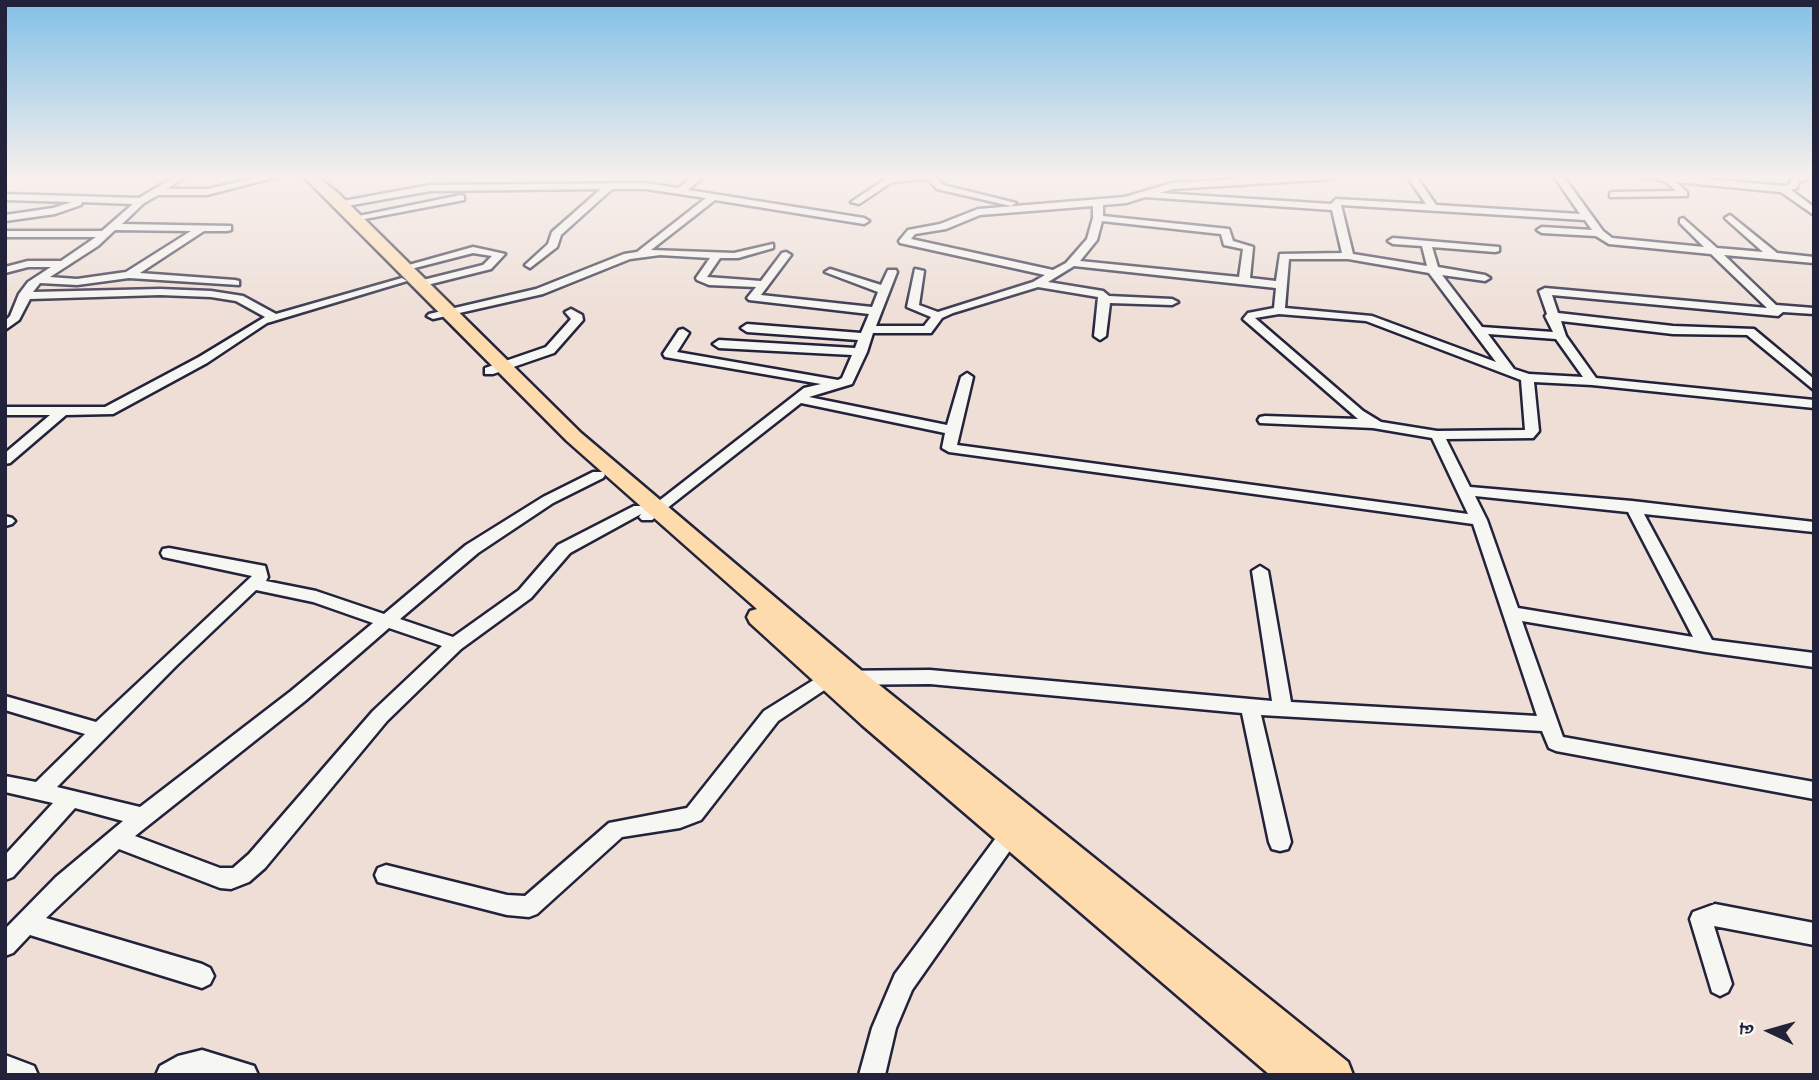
<!DOCTYPE html>
<html>
<head>
<meta charset="utf-8">
<style>
  body { margin:0 }
  #map { position:relative; width:1819px; height:1080px; overflow:hidden; background:#eeded6; font-family:Dekko,"Playpen Sans Deva",sans-serif }
  canvas { display:block }
  .frame { position:absolute; inset:0; border:7px solid #22223b; pointer-events:none }
  .north { position:absolute; left:1735px; top:996px; width:70px; height:70px; -webkit-text-stroke:5px #f6f6f2; paint-order:stroke; rotate:275deg; font-size:19px; font-weight:700; line-height:28px; text-align:center; color:#22223b }
  .north::after { content:''; display:block; margin:auto; width:24px; height:32px; background:#22223b; clip-path:polygon(50% 0,100% 100%,50% 72%,0 100%) }
</style>
</head>
<body>
<div id="map">
<canvas width="1819" height="1080"></canvas>
<div class="frame"></div>
<div class="north">उ</div>
</div>
<script>
const c = document.querySelector('canvas').getContext('2d');
c.lineJoin = 'round';
function poly(rows) {
  const path = new Path2D();
  for (const r of rows) {
    path.moveTo(r[0], r[1]);
    for (let i = 2; i < r.length; i += 2) path.lineTo(r[i], r[i + 1]);
  }
  return path;
}
function stroke(path, color, width, dash) {
  c.strokeStyle = color;
  c.lineWidth = width;
  c.lineCap = dash ? 'butt' : 'round';
  c.setLineDash(dash || []);
  c.stroke(path);
}
function fill(path, color) {
  c.fillStyle = color;
  c.fill(path, 'evenodd');
}
const minor = poly([
  [176,176,186,176,167,189,207,189,264,176,280,176,207,195,158,195,144,203,122,224,231,226,231,230,227,231,204,231,140,273,235,280,239,281,239,285,129,278,77,285,40,283,33,292,160,289,211,291,243,296,276,314,402,278,407,281,267,323,207,363,113,414,66,415,10,463,5,464,5,453,50,415,5,415,5,407,105,407,199,357,265,317,236,301,211,297,160,295,30,299,19,320,5,330,5,321,10,316,19,294,28,282,51,267,28,267,5,273,5,267,28,261,61,261,96,237,5,237,5,231,102,231,133,204,82,202,81,205,55,214,5,221,5,215,53,208,72,202,5,200,5,194,139,198,176,176],
  [115,230,191,231,126,272,77,279,50,277,98,246,115,230],
  [694,176,704,176,688,190,864,218,869,221,864,224,715,200,651,250,734,253,773,244,773,248,738,258,720,258,707,277,761,281,782,253,786,252,791,255,761,295,872,307,878,292,825,272,830,269,881,285,888,270,896,270,897,272,876,326,924,326,931,317,907,307,915,269,924,271,919,305,938,312,1033,282,1045,275,900,243,899,241,908,230,940,224,978,209,1125,197,1172,183,1289,176,1337,176,1333,179,1173,189,1160,193,1331,204,1336,199,1426,204,1407,176,1416,176,1436,205,1580,214,1554,176,1563,176,1603,231,1612,238,1704,247,1680,223,1680,219,1683,218,1717,248,1763,252,1727,220,1725,218,1730,215,1777,253,1814,257,1814,263,1724,255,1776,305,1814,308,1814,314,1783,312,1778,316,1552,295,1558,313,1673,326,1754,329,1814,379,1814,390,1747,335,1673,334,1561,321,1566,336,1596,378,1814,400,1814,408,1592,385,1534,382,1539,431,1533,438,1446,439,1470,487,1632,501,1814,522,1814,532,1644,514,1712,640,1814,653,1814,667,1706,652,1522,621,1563,737,1814,782,1814,799,1556,751,1549,748,1542,731,1261,715,1291,842,1288,849,1280,851,1272,849,1269,842,1242,713,930,684,832,685,778,721,701,820,680,828,622,837,537,914,529,917,507,915,378,882,375,875,378,868,386,865,507,895,525,896,609,823,687,808,764,711,828,671,930,670,1272,701,1252,571,1260,566,1268,571,1291,702,1537,716,1473,524,949,452,942,448,945,433,801,403,652,520,642,520,639,517,641,514,570,553,531,598,461,649,387,721,265,868,249,882,231,889,220,888,119,849,46,918,202,964,210,968,214,976,210,984,202,988,30,935,13,953,5,956,5,929,56,877,123,821,75,808,13,877,5,880,5,855,53,803,5,792,5,776,36,782,85,734,5,710,5,696,96,722,252,576,163,557,161,553,163,549,169,548,265,566,268,577,266,581,316,591,384,614,466,545,543,497,593,472,603,472,605,475,603,478,553,503,478,553,400,619,453,637,519,590,558,545,634,506,644,506,646,511,804,388,821,384,665,357,663,354,679,330,683,329,689,333,677,352,838,380,842,378,852,355,719,348,713,344,719,340,855,348,858,340,747,332,741,328,747,324,861,333,869,314,749,300,747,298,756,287,709,285,697,280,696,278,710,258,660,255,630,259,543,294,433,319,427,316,429,314,536,289,624,254,637,252,706,198,646,189,612,189,561,235,557,247,530,268,525,265,548,244,552,232,601,189,430,191,341,207,336,204,338,202,430,185,646,183,678,188,694,176],
  [1145,197,1332,210,1342,253,1280,254,1276,281,1250,278,1253,247,1233,241,1229,229,1103,216,1103,205,1126,203,1145,197],
  [1341,205,1585,220,1592,230,1542,227,1537,230,1542,233,1596,236,1609,244,1711,254,1767,308,1545,288,1539,291,1547,314,1545,316,1553,332,1482,327,1442,275,1485,281,1490,278,1485,275,1438,267,1432,247,1495,252,1499,251,1499,247,1393,238,1388,241,1393,244,1422,246,1427,266,1353,254,1341,205],
  [1093,206,1093,218,1087,239,1066,263,1053,270,911,239,915,234,946,229,980,215,1093,206],
  [1102,221,1221,234,1224,245,1243,249,1239,277,1080,261,1097,240,1102,221],
  [1289,259,1348,259,1429,273,1496,362,1372,316,1285,308,1289,259],
  [1074,266,1276,288,1274,308,1248,313,1243,319,1358,419,1265,416,1260,417,1258,420,1260,423,1373,428,1432,438,1468,514,957,445,973,377,967,373,961,377,947,425,809,397,852,384,867,352,873,333,931,333,942,318,953,313,1038,287,1098,297,1094,336,1100,340,1106,336,1110,303,1172,305,1178,302,1172,299,1109,296,1103,291,1048,282,1074,266],
  [1279,314,1366,321,1521,380,1525,430,1437,431,1381,422,1363,411,1255,318,1279,314],
  [1488,334,1556,339,1583,377,1529,374,1514,369,1488,334],
  [1475,496,1628,512,1693,637,1518,608,1487,520,1475,496],
  [256,590,313,602,373,623,291,691,140,807,57,787,176,666,256,590],
  [389,628,442,646,373,711,249,854,233,868,220,868,135,836,305,701,389,628],
  [902,176,935,176,943,185,1016,203,1011,206,937,189,928,179,892,182,859,204,851,202,887,178,902,176],
  [1638,176,1672,176,1784,186,1790,184,1792,178,1814,176,1799,182,1797,188,1791,190,1814,207,1814,215,1781,192,1676,182,1687,192,1687,196,1610,197,1610,193,1613,192,1676,191,1665,181,1638,176],
  [461,195,464,196,464,200,354,221,349,218,461,195],
  [473,247,505,254,491,269,419,287,414,284,415,282,483,265,492,256,473,253,403,271,398,268,473,247],
  [571,309,582,315,583,320,554,353,493,374,485,374,485,368,546,347,571,319,565,312,571,309],
  [5,516,12,518,15,521,12,524,5,526,5,516],
  [1011,824,1018,827,1022,833,1018,839,912,990,896,1028,885,1075,859,1075,872,1028,895,974,1004,827,1011,824],
  [1715,904,1814,923,1814,945,1714,926,1732,984,1728,992,1720,996,1712,992,1690,919,1693,912,1715,904],
  [202,1050,254,1066,258,1075,156,1075,160,1066,178,1056,202,1050],
  [5,1055,34,1066,38,1075,5,1075,5,1055]
]);
const highway = poly([
  [303,176,316,176,337,192,581,433,862,671,1348,1062,1353,1075,1270,1075,862,725,750,623,747,617,750,611,757,609,567,441,303,176]
]);
stroke(minor, '#22223b', 5);
stroke(highway, '#22223b', 5);
fill(minor, '#f6f6f2');
fill(highway, '#fedbac');
const sky = c.createLinearGradient(0, 0, 0, 327);
sky.addColorStop(0, '#81c0e7');
sky.addColorStop(0.54, '#f7f0ed');
sky.addColorStop(1, '#f7f0ed00');
c.fillStyle = sky;
c.fillRect(0, 0, 1819, 327);
</script>
</body>
</html>
